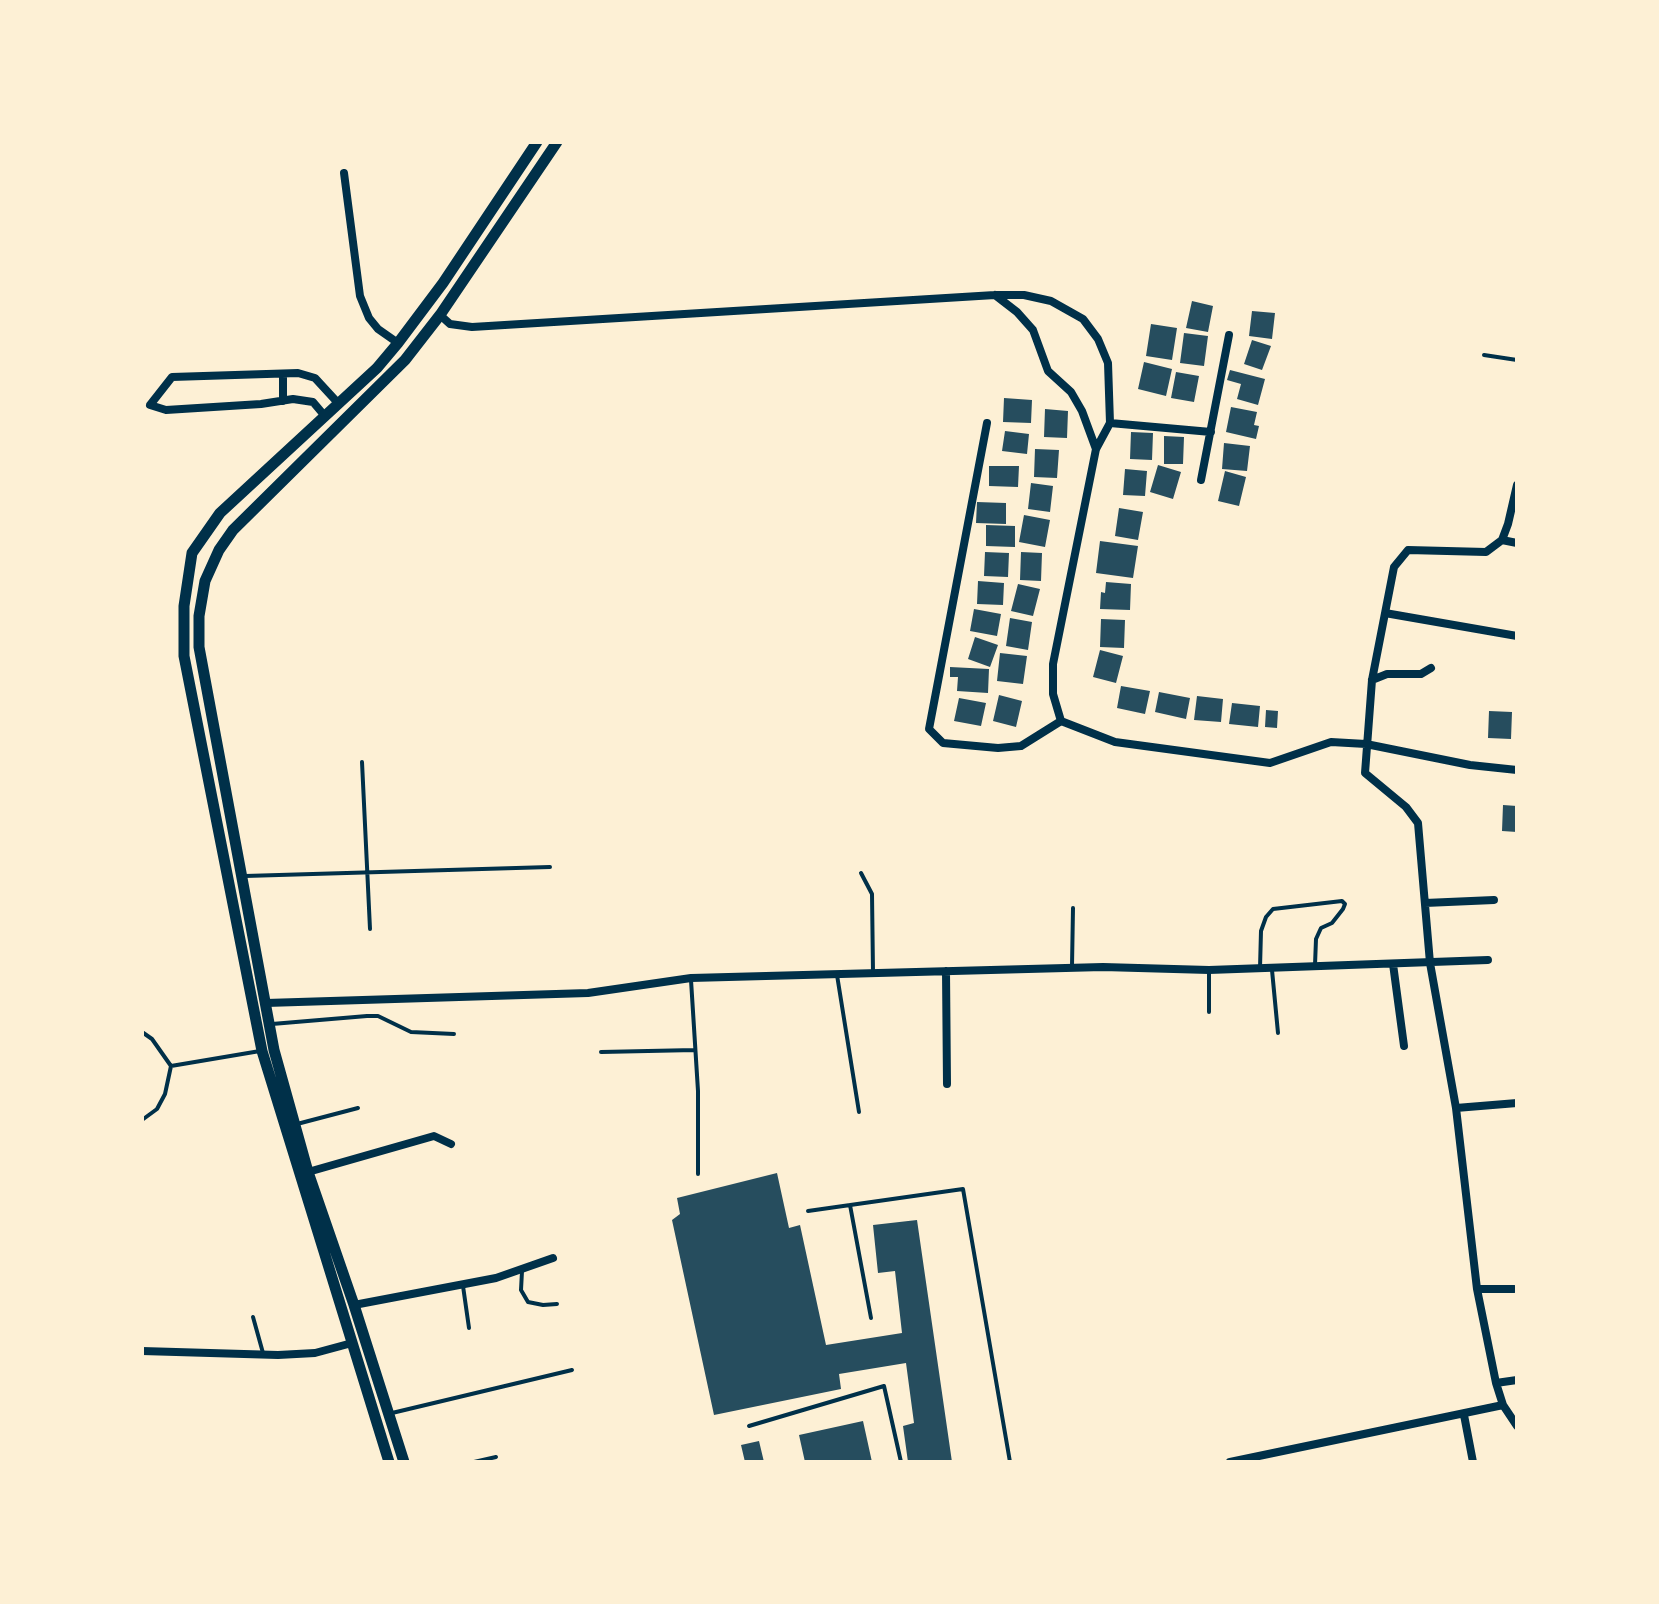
<!DOCTYPE html>
<html>
<head>
<meta charset="utf-8">
<style>
  body { margin:0 }
  #map { position:relative; width:1659px; height:1604px; overflow:hidden; background:#fdf0d5; font-family:"Varela Round",sans-serif }
  canvas { display:block }
  .frame { position:absolute; inset:0; border:144px solid #fdf0d5; pointer-events:none }
</style>
</head>
<body>
<div id="map">
<canvas width="1659" height="1604"></canvas>
<div class="frame"></div>
</div>
<script>
const c = document.querySelector('canvas').getContext('2d');
c.lineJoin = 'round';
function fill(path, color) {
  c.fillStyle = color;
  c.fill(path, 'evenodd');
}
function poly(rows) {
  const path = new Path2D();
  for (const r of rows) {
    path.moveTo(r[0], r[1]);
    for (let i = 2; i < r.length; i += 2) path.lineTo(r[i], r[i + 1]);
  }
  return path;
}
function stroke(path, color, width, dash) {
  c.strokeStyle = color;
  c.lineWidth = width;
  c.lineCap = dash ? 'butt' : 'round';
  c.setLineDash(dash || []);
  c.stroke(path);
}
fill(poly([
  [1192,301,1213,306,1208,332,1186,328],
  [1252,311,1275,313,1272,339,1249,336],
  [1151,324,1177,328,1172,360,1146,356],
  [1184,333,1208,336,1204,366,1180,363],
  [1252,340,1271,346,1262,370,1244,364],
  [1144,362,1172,369,1166,396,1138,389],
  [1230,370,1265,379,1258,405,1237,399,1241,384,1227,380],
  [1176,372,1199,376,1194,402,1171,398],
  [1004,398,1032,400,1031,423,1003,422],
  [1231,407,1257,412,1254,425,1259,426,1256,439,1226,432],
  [1045,409,1068,411,1067,438,1044,437],
  [1005,431,1029,434,1027,454,1002,451],
  [1131,432,1153,433,1152,460,1130,459],
  [1164,436,1184,437,1183,464,1164,464],
  [1224,443,1250,446,1247,471,1222,469],
  [1035,449,1059,450,1057,478,1034,477],
  [1158,465,1181,472,1173,499,1150,492],
  [989,466,1019,466,1018,487,989,486],
  [1125,469,1147,471,1145,496,1123,495],
  [1225,471,1246,477,1239,506,1218,501],
  [1031,483,1053,486,1050,512,1028,509],
  [977,502,1006,503,1006,524,976,523],
  [1119,508,1143,512,1138,540,1115,536],
  [1024,515,1050,520,1045,547,1019,542],
  [986,525,1015,526,1015,547,986,546],
  [1100,541,1138,546,1133,578,1096,573],
  [985,552,1009,553,1008,577,984,576],
  [1021,552,1042,553,1041,581,1020,580],
  [978,581,1004,583,1003,605,977,604],
  [1106,582,1131,584,1130,610,1100,609,1101,592,1105,593],
  [1018,584,1040,589,1033,616,1011,611],
  [974,609,1001,614,997,636,970,631],
  [1010,618,1032,622,1028,650,1006,646],
  [1101,619,1125,620,1124,648,1100,647],
  [975,637,998,645,990,667,968,659],
  [1100,650,1123,656,1116,683,1093,677],
  [1000,653,1027,656,1023,684,997,681],
  [950,667,989,669,988,693,957,691,958,677,950,677],
  [1121,686,1150,691,1145,714,1117,708],
  [1159,692,1190,698,1186,719,1155,712],
  [999,695,1022,701,1016,727,993,721],
  [1197,696,1223,699,1221,722,1194,720],
  [959,698,986,703,981,726,954,721],
  [1232,703,1260,706,1258,727,1229,724],
  [1266,710,1278,711,1277,728,1265,727],
  [1489,711,1512,712,1511,739,1488,738],
  [1503,805,1517,806,1517,832,1502,831],
  [777,1173,789,1228,800,1225,826,1345,902,1333,895,1271,878,1273,873,1225,917,1220,952,1462,908,1462,903,1426,914,1423,906,1363,839,1374,841,1389,714,1415,672,1220,680,1214,677,1198],
  [863,1421,872,1462,805,1462,799,1435],
  [759,1441,764,1462,745,1462,741,1445]
]), '#264d5e');
stroke(poly([
  [1484,355,1517,360],
  [362,762,370,929],
  [861,873,872,894,873,972],
  [245,876,550,867],
  [1072,966,1073,908],
  [1260,968,1261,931,1266,917,1273,909,1342,901,1345,904,1343,909,1332,923,1321,928,1316,939,1315,965],
  [1209,970,1209,1012],
  [1272,970,1278,1033],
  [837,975,859,1112],
  [691,980,698,1091,698,1174],
  [272,1024,367,1016,378,1016,411,1032,454,1034],
  [142,1032,152,1039,171,1066],
  [601,1052,695,1050],
  [142,1120,157,1109,165,1094,171,1066,260,1051],
  [297,1124,358,1108],
  [850,1205,871,1318],
  [808,1211,963,1189,1010,1462],
  [522,1271,521,1290,528,1302,543,1305,557,1304],
  [463,1286,469,1328],
  [253,1317,263,1353],
  [392,1413,572,1370],
  [749,1426,884,1386,901,1462],
  [474,1462,496,1457]
]), '#003049', 4);
stroke(poly([
  [344,173,360,296,369,318,378,329,398,343],
  [995,295,1017,312,1033,330,1048,371,1071,392,1082,411,1096,449],
  [440,315,450,324,472,327,995,295,1024,295,1051,301,1083,319,1098,339,1108,363,1110,423,1096,449,1053,664,1053,694,1061,721,1115,742,1270,763,1331,742,1366,744,1470,765,1517,770],
  [283,374,283,401],
  [324,415,313,402,293,399,261,404,166,410,150,405,172,377,298,373,315,378,338,403],
  [987,423,929,729,943,743,998,748,1021,746,1061,721],
  [1110,423,1211,432],
  [1201,480,1229,335],
  [1517,485,1508,524,1502,540,1486,552,1408,550,1394,567,1372,680,1365,773,1406,807,1418,823,1430,963,1456,1108,1477,1289,1496,1383,1503,1405,1517,1426],
  [1502,540,1517,543],
  [1385,613,1517,636],
  [1372,680,1387,674,1421,674,1431,668],
  [1425,903,1494,900],
  [1393,964,1404,1046],
  [946,971,947,1084],
  [266,1003,588,993,691,978,1103,967,1209,970,1488,960],
  [1456,1108,1517,1103],
  [308,1172,434,1136,451,1144],
  [1477,1289,1514,1289],
  [354,1305,496,1278,553,1258],
  [142,1351,278,1355,315,1353,352,1343],
  [1496,1383,1517,1380],
  [1464,1415,1473,1462],
  [1230,1462,1503,1405]
]), '#003049', 8);
stroke(poly([
  [389,1462,262,1051,184,656,184,606,192,553,220,513,377,368,398,343,443,283,537,142],
  [404,1462,354,1305,308,1172,274,1050,199,647,199,616,205,581,219,550,233,530,405,360,440,315,557,142]
]), '#003049', 11);
</script>
</body>
</html>
